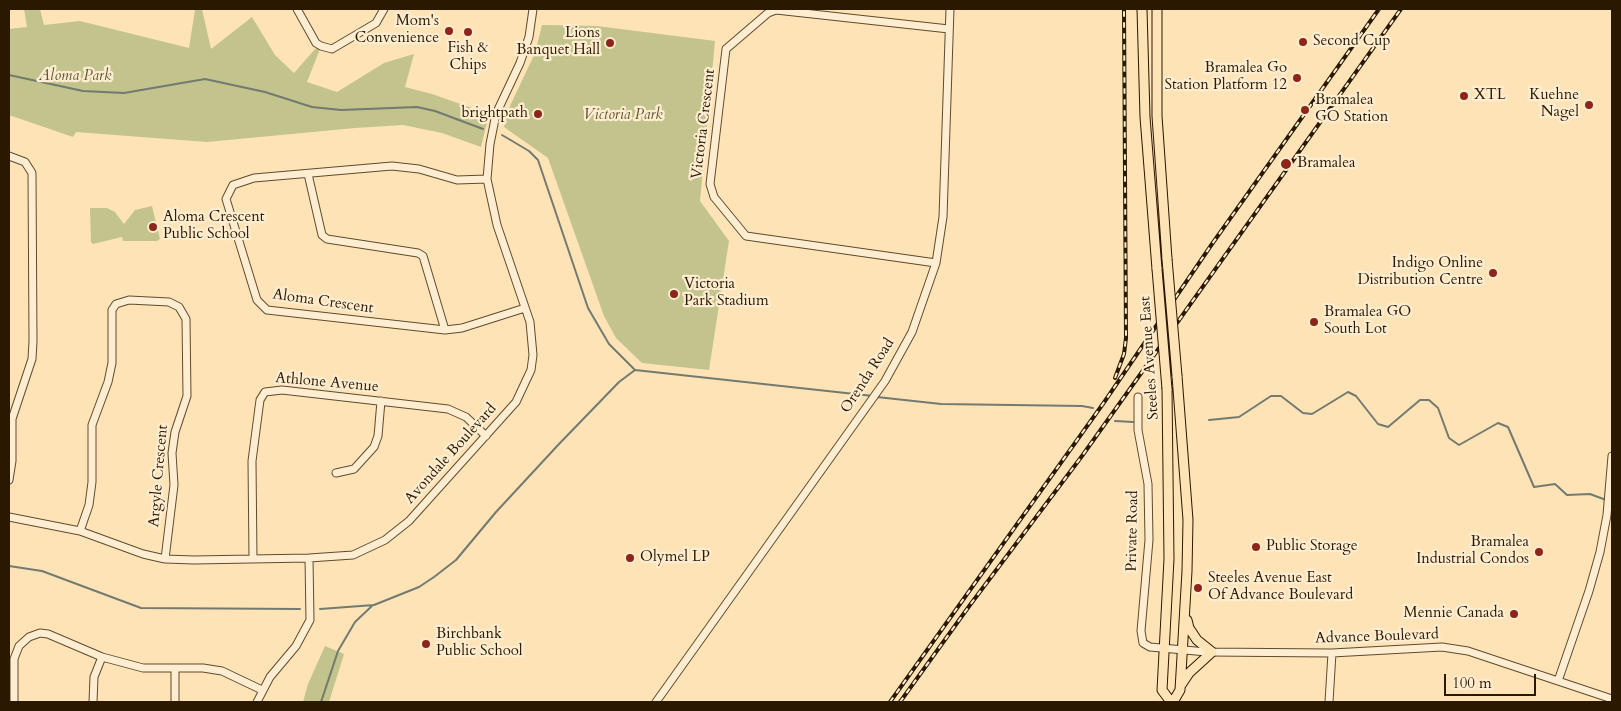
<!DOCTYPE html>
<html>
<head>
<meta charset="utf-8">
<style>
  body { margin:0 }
  #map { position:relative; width:1621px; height:711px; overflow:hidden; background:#fee3b7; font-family:Cardo,serif }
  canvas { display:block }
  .frame { position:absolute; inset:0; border:10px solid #2a1801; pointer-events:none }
  .scale { position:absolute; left:1444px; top:674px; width:92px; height:22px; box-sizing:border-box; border:2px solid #2a1801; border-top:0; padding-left:6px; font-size:15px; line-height:18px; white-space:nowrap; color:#2a1801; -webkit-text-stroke:4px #feedd0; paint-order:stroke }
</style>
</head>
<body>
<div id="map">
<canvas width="1621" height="711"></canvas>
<div class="frame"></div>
<div class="scale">100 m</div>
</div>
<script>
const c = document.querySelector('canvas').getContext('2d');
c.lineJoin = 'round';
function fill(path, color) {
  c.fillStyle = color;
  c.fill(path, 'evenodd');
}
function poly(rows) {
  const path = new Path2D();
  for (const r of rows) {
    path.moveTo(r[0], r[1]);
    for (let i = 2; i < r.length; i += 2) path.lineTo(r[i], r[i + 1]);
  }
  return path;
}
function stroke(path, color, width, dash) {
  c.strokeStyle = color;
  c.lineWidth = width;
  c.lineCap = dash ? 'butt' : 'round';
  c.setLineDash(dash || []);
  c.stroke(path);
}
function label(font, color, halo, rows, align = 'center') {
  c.font = font + ' Cardo,serif';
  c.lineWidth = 4.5;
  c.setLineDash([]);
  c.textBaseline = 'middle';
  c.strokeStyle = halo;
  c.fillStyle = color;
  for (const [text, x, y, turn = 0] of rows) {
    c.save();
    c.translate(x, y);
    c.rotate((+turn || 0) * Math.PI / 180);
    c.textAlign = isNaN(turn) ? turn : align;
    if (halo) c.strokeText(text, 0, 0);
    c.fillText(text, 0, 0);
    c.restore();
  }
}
fill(poly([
  [24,9,40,9,44,25,80,21,189,48,195,10,202,9,211,49,252,17,275,55,294,73,316,48,320,49,307,82,337,92,384,63,414,54,405,87,432,94,489,114,481,147,442,133,403,125,355,128,207,142,76,132,73,137,9,115,9,29,27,27],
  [542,25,597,26,715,41,700,201,729,241,709,370,642,363,616,338,604,316,548,158,504,127,510,106,535,53],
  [152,206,160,239,157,241,123,241,122,237,93,244,91,242,90,208,107,208,115,212,124,224,135,210],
  [325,646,344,654,329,702,303,702,308,684]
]), '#c2c38d');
stroke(poly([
  [9,75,83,91,124,93,205,79,265,92,312,107,341,110,417,107,435,111,483,129],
  [502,135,529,151,538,160,588,308,609,344,635,370,873,396],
  [877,397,941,404,1082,406,1093,408],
  [1209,420,1239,417,1271,396,1281,396,1303,413,1312,414,1348,392,1356,396,1378,424,1388,427,1420,400,1429,400,1438,408,1449,438,1459,445,1498,423,1508,427,1534,487,1555,484,1567,495,1590,494,1606,500],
  [1115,421,1133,422],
  [9,566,42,571,141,608,300,609],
  [320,609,374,605,419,587,434,577,456,560,496,512,559,444,619,382,635,370],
  [321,702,338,651,355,622,373,605]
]), '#737a6f', 2);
const minor = poly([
  [297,9,316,43,321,46,332,49,376,23,384,9],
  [9,156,25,162,32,173,33,341,32,359,12,419,12,461,9,480],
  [308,174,322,235,327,239,418,253,423,256,445,330],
  [487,179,457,180,419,169,392,166,254,178,233,185,226,199,257,300,267,310,445,330,462,328,525,308],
  [936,263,746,236,714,197,710,184,726,49,768,13,776,10,949,29],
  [1138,397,1138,430,1148,484,1149,540,1141,631,1143,643,1150,647,1207,652,1332,653,1442,647,1468,651,1612,699],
  [336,473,354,469,374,447,378,436,381,401],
  [9,517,80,531,143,554,165,559,194,560,309,558,353,555,385,540,409,521,516,402,531,370,533,355,530,322,497,225,487,179,490,144,496,114,520,63,529,37,533,9],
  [80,531,89,505,92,482,92,425,108,382,112,363,112,310,116,304,129,300,169,302,179,307,186,319,187,396,175,432,172,453,174,485,165,559],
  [253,559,252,461,260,400,265,392,282,390,448,409,466,417,486,436],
  [175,670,175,702],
  [1558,681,1589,591,1600,552,1607,515,1612,456],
  [14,702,14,659,19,646,29,637,40,633,48,634,102,657,143,668,203,668,222,671,262,690],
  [93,702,94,677,102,657],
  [257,702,270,677,296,646,310,620,309,558],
  [656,702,885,381,912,332,936,263,943,217,950,9],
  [1329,702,1332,653]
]);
const major = poly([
  [1142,9,1145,117,1157,269],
  [1157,9,1157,116,1167,259],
  [1167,389,1169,559,1162,690,1171,702],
  [1181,685,1189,673,1212,652,1197,640,1189,628,1187,620],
  [1173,702,1180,690,1187,571,1188,520,1177,376]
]);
stroke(minor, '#5f4b2e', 9);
stroke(major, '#2a1801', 11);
stroke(minor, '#feedd0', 7);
stroke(major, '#fee3b7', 9);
const rail = poly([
  [1115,378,1124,354,1126,338,1124,9],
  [890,702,1105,401,1212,244,1379,9],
  [900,702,970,605,1082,456,1401,9]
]);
stroke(rail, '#2a1801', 4);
stroke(rail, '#feedd0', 2, [5.5]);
const majorBridge = poly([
  [1167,259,1177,376],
  [1157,269,1167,389]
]);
stroke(majorBridge, '#2a1801', 11, []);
stroke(majorBridge, '#fee3b7', 9);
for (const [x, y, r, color] of [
  [449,31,5,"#8f2418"],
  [468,32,5,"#8f2418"],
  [1303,42,5,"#8f2418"],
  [610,43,5,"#8f2418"],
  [1297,78,5,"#8f2418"],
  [1464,96,5,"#8f2418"],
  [1589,105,5,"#8f2418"],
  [1305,110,5,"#8f2418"],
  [538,114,5,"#8f2418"],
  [1286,164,6,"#8f2418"],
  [153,227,5,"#8f2418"],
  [1493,273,5,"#8f2418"],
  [674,294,5,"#8f2418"],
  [1314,322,5,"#8f2418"],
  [1256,547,5,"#8f2418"],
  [1539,552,5,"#8f2418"],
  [630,558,5,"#8f2418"],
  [1198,588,5,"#8f2418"],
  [1514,614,5,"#8f2418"],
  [426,644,5,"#8f2418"]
]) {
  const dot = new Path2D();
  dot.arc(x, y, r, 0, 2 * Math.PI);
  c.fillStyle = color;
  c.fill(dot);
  stroke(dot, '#feedd0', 2);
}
label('15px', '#2a1801', '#feedd0', [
  ["Mom's",439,22,"right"],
  ["Convenience",439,39,"right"],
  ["Lions",600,34,"right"],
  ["Banquet Hall",600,51,"right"],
  ["Second Cup",1313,42],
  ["Fish &",468,49,"center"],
  ["Chips",468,66,"center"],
  ["Bramalea Go",1287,69,"right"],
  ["Station Platform 12",1287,86,"right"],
  ["XTL",1474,96],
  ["Kuehne",1579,96,"right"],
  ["Nagel",1579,113,"right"],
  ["Bramalea",1315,101],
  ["GO Station",1315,118],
  ["brightpath",528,114,"right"],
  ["Bramalea",1297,164],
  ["Aloma Crescent",163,218],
  ["Public School",163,235],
  ["Indigo Online",1483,264,"right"],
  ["Distribution Centre",1483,281,"right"],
  ["Victoria",684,285],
  ["Park Stadium",684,302],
  ["Bramalea GO",1324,313],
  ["South Lot",1324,330],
  ["Bramalea",1529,543,"right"],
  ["Industrial Condos",1529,560,"right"],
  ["Public Storage",1266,547],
  ["Olymel LP",640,558],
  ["Steeles Avenue East",1208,579],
  ["Of Advance Boulevard",1208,596],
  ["Mennie Canada",1504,614,"right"],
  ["Birchbank",436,635],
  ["Public School",436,652]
], 'left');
label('italic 15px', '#5f5432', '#feedd0', [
  ["Aloma Park",75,77],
  ["Victoria Park",623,116]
]);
label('15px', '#2a1801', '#feedd0', [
  ["Victoria Crescent",704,124,-83],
  ["Aloma Crescent",323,302,8],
  ["Steeles Avenue East",1150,358,-94],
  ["Orenda Road",868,376,-57],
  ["Athlone Avenue",327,383,5],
  ["Avondale Boulevard",451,454,-48],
  ["Argyle Crescent",159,476,-85],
  ["Private Road",1133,531,-89],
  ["Advance Boulevard",1377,637,-2]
]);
</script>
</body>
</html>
